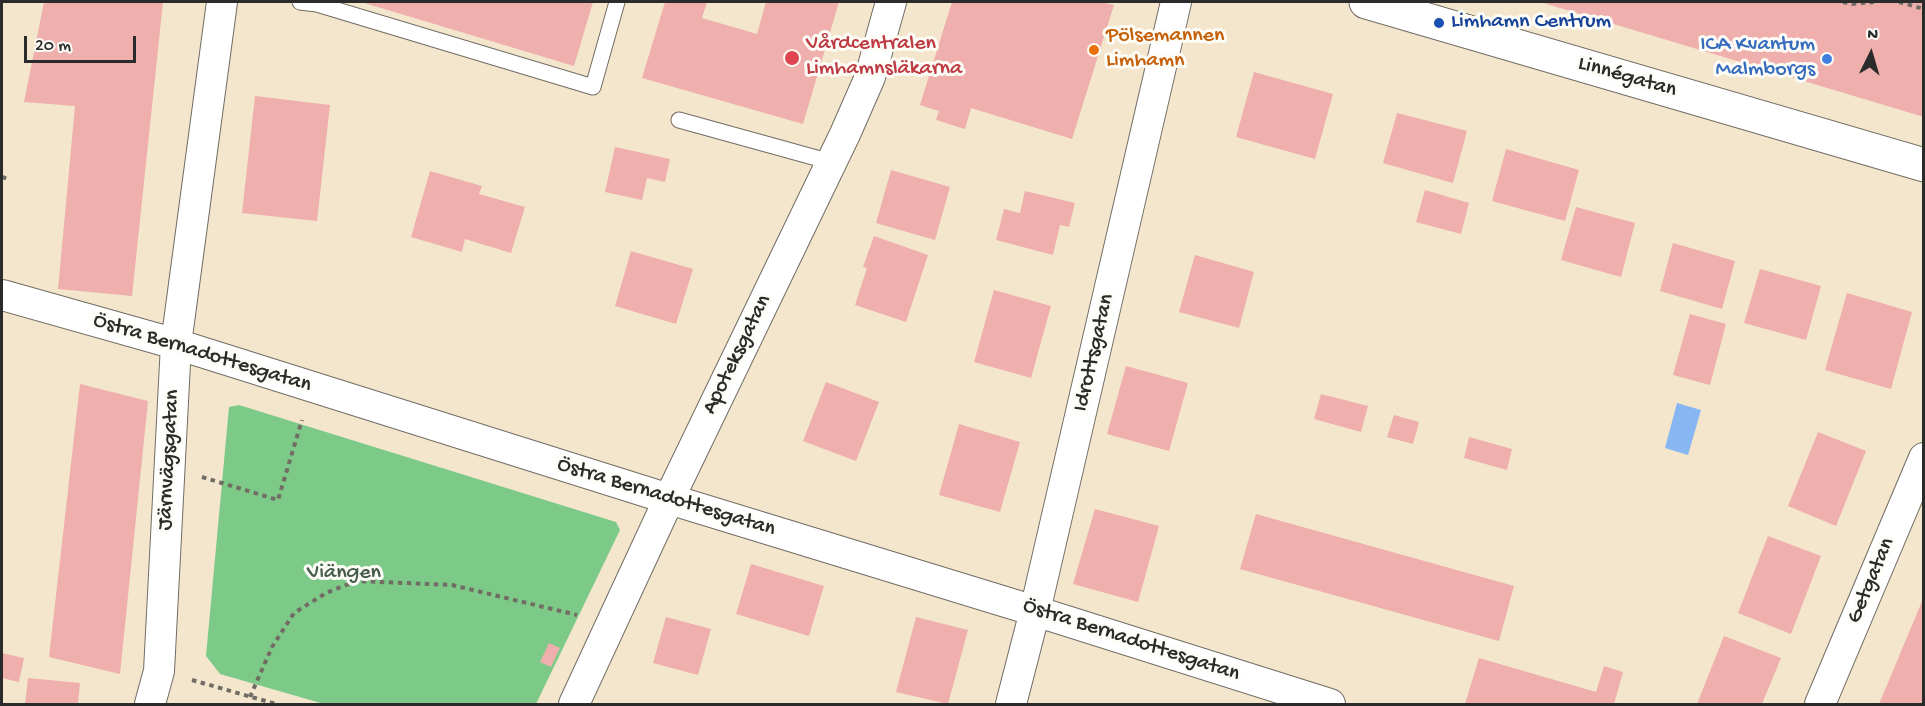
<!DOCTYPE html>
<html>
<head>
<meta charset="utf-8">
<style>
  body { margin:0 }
  #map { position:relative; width:1925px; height:706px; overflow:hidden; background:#f3e6cd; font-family:"Gochi Hand",sans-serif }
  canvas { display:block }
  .frame { position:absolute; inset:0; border:3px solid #2b2b2b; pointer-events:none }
  .north { position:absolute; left:1841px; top:24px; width:60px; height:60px; -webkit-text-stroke:4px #fdfcf7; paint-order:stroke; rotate:5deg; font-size:16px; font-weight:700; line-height:24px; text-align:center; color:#2b2b2b }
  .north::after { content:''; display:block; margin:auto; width:21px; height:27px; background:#2b2b2b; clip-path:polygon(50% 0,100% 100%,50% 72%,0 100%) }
  .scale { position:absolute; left:24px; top:36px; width:112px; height:27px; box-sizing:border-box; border:3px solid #2b2b2b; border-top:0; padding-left:8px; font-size:18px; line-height:21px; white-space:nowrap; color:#2b2b2b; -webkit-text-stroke:4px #fdfcf7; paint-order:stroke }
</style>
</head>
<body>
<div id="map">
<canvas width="1925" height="706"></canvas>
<div class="frame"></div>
<div class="north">N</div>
<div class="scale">20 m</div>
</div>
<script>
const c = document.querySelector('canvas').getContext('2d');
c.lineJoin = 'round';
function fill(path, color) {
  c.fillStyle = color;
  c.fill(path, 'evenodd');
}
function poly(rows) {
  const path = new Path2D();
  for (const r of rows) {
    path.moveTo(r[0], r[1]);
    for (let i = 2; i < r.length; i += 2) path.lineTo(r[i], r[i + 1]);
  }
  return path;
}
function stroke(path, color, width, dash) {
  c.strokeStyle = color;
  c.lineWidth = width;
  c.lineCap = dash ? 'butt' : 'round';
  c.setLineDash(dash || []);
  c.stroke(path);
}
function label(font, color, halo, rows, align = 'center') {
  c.font = font + ' "Gochi Hand",sans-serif';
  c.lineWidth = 6;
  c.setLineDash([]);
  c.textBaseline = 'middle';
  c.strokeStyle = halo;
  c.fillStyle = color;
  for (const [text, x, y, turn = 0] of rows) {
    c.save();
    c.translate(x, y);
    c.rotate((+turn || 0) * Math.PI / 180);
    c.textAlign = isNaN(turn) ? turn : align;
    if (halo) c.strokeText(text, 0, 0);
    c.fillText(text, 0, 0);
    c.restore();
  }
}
fill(poly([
  [239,405,616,522,620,530,536,704,324,704,220,674,206,656,229,407]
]), '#7dca88');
fill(poly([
  [1677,403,1701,410,1688,455,1665,448]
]), '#87b6f2');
fill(poly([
  [44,2,163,2,132,296,58,289,75,106,24,102],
  [361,2,593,2,574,66],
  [665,2,707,2,702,18,757,34,766,2,839,2,803,124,642,78],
  [952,2,1101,2,1114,5,1072,139,971,108,965,129,936,120,939,111,920,105],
  [1540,2,1924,2,1924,117],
  [1254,72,1333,94,1315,159,1236,137],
  [255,96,330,105,317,221,242,213],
  [1397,113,1467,131,1453,183,1383,163],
  [615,147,670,159,665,182,647,178,642,200,605,192],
  [1506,149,1579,170,1565,221,1492,201],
  [891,170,950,187,935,240,876,223],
  [430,171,482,186,479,194,525,207,511,253,465,239,462,252,411,237],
  [1425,190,1469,203,1461,234,1416,222],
  [1025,191,1075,203,1069,227,1060,225,1053,255,996,240,1004,209,1020,213],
  [1576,207,1635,223,1621,277,1561,260],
  [874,236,928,255,906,322,855,305,867,268,863,267],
  [1673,243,1735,261,1722,309,1660,291],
  [631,251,693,269,676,324,615,306],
  [1195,255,1254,272,1239,328,1179,312],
  [1760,269,1821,286,1806,340,1744,323],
  [994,290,1051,306,1031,378,974,362],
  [1847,293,1912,312,1891,389,1825,370],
  [1690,314,1726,324,1710,385,1673,375],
  [1126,366,1188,383,1169,451,1107,434],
  [826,382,879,402,856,461,803,441],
  [80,384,148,401,120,674,49,657],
  [1321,394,1368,406,1361,432,1314,419],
  [1394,415,1419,422,1413,444,1387,437],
  [959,424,1020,442,1000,512,939,495],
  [1818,432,1866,451,1836,526,1788,506],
  [1469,437,1512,449,1507,470,1464,458],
  [1095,509,1159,526,1138,602,1073,584],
  [1256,514,1514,586,1499,641,1240,569],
  [1768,536,1821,556,1791,634,1738,613],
  [751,564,824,586,809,636,736,614],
  [1923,599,1924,704,1879,704],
  [666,617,711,629,698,675,653,663],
  [916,617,968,630,948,704,896,692],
  [1724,636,1781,658,1762,704,1697,704],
  [549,643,560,648,551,667,540,662],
  [2,653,24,658,19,682,2,678],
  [1479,658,1596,692,1604,666,1623,672,1614,704,1465,704],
  [28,678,80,683,78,704,25,704]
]), '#efafad');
const service = poly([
  [300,2,317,4,593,87,617,2],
  [679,120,831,162]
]);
const minor = poly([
  [2,295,176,344,669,499,1035,611,1330,704],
  [150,704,159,671,176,344,222,2],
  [574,704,669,499,845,134,870,77,891,2],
  [1011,704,1035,611,1176,2],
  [1820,704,1924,458]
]);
const tertiary = poly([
  [1366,2,1924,165]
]);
stroke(service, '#716c64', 17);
stroke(minor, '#716c64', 32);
stroke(tertiary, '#716c64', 35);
stroke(poly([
  [1843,2,1852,4,1874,2],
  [1899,2,1924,9],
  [2,177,8,179],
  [202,477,278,500,302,420],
  [192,680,276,704],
  [250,697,272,647,294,613,326,593,356,581,452,585,577,615]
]), '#716c64', 4, [4.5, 4.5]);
stroke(service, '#fff', 15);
stroke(minor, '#fff', 30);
stroke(tertiary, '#fff', 33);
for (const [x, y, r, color] of [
  [1439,23,6,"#1a4fb4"],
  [1094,50,6,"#e8710a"],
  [792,58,8,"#e0444e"],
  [1827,59,6,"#3f7fe0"]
]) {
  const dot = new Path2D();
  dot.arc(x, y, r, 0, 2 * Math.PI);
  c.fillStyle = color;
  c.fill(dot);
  stroke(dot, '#fdfcf7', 2);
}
label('22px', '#164399', '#fdfcf7', [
  ["Limhamn Centrum",1451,23]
], 'left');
label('22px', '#c56008', '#fdfcf7', [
  ["Pölsemannen",1106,37],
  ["Limhamn",1106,62]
], 'left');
label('22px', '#be3a42', '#fdfcf7', [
  ["Vårdcentralen",806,45],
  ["Limhamnsläkarna",806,70]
], 'left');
label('22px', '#366cbe', '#fdfcf7', [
  ["ICA Kvantum",1815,46],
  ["Malmborgs",1815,71]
], 'right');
label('22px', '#2b2b2b', '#fdfcf7', [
  ["Linnégatan",1627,78,16],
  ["Idrottsgatan",1095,353,-77],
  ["Östra Bernadottesgatan",202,354,17],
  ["Apoteksgatan",738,355,-64],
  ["Järnvägsgatan",170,460,-87],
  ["Östra Bernadottesgatan",666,498,17],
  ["Getgatan",1872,581,-67],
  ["Östra Bernadottesgatan",1131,641,18]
]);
label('22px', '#445b47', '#fdfcf7', [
  ["Viängen",344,574]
]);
</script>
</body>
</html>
